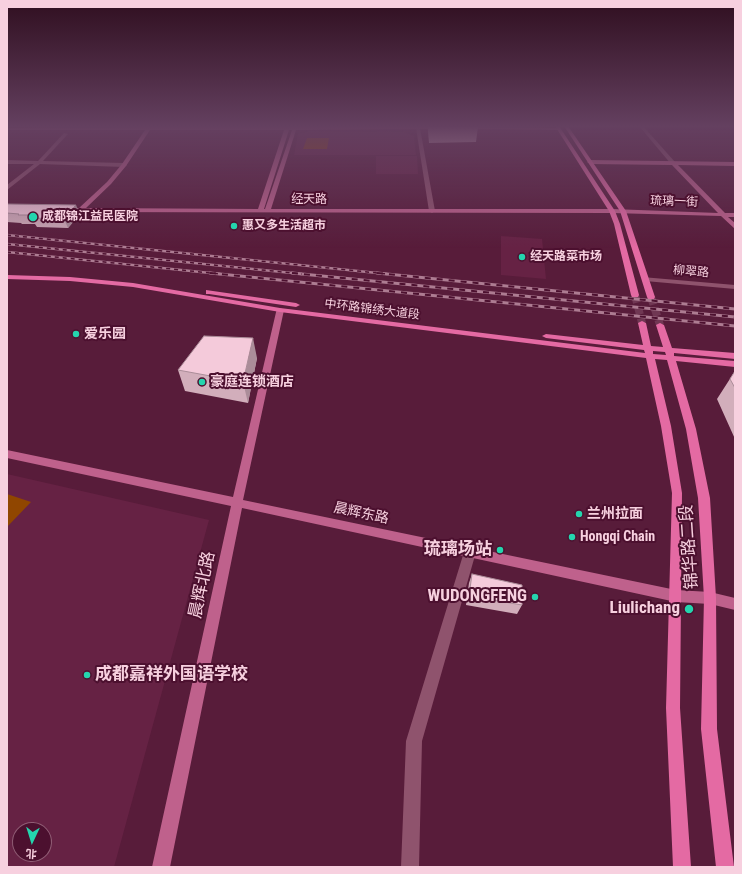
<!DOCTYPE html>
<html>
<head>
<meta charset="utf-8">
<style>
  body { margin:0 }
  #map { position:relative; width:742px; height:874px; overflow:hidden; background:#581c3a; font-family:"Roboto Condensed","Noto Sans SC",sans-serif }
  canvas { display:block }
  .frame { position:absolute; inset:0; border:8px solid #f7d0df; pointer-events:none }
  .north { position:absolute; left:12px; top:822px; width:40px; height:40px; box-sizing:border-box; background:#4c102f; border:1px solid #905d75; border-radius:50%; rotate:184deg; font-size:11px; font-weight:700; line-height:16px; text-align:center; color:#f7d0df }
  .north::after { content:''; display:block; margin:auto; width:14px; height:18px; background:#24d5ae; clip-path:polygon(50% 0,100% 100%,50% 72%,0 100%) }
</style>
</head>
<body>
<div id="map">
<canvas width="742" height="874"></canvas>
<div class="frame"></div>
<div class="north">北</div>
</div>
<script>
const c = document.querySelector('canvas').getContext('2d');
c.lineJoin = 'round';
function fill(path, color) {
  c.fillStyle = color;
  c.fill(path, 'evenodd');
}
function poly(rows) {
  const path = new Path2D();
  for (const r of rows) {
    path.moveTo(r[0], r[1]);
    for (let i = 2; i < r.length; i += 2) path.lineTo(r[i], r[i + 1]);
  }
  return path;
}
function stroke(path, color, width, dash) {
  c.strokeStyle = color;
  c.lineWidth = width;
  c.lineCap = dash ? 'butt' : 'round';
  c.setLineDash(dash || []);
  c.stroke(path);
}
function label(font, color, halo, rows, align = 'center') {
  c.font = font + ' "Roboto Condensed","Noto Sans SC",sans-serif';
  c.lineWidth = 4;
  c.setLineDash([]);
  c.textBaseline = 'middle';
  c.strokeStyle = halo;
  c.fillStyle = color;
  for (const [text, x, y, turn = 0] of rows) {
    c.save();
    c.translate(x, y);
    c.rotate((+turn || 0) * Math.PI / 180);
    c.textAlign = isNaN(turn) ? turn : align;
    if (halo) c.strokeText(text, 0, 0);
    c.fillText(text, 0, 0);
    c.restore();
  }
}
fill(poly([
  [309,131,404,132,414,136,416,155,294,155,298,134],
  [376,156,417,156,418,174,376,174],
  [501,236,542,239,546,279,501,275],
  [7,474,209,520,114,867,7,867],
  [20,830,44,830,44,854,20,854]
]), '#624');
fill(poly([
  [307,138,329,138,327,149,303,149],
  [7,494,31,502,7,527]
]), '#904600');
stroke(poly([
  [635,295,642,323],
  [651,297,660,325]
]), '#703753', 8, [8, 4]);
fill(poly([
  [639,126,643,126,675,162,675,164,671,164,639,126],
  [418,127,420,128,435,211,432,213,429,211,416,128,418,127],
  [64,133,68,134,43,161,124,163,127,165,124,167,40,164,7,190,7,185,34,164,7,164,7,160,38,161,64,133],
  [642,277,735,285,735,289,645,281,642,281,642,277],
  [470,547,474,548,476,552,422,741,419,867,401,867,406,741,464,552,466,548,470,547]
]), '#8f536d');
fill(poly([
  [148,126,152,126,151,127,297,126,441,127,443,128,441,129,296,130,271,209,612,209,718,213,672,165,590,164,587,162,590,160,735,162,735,166,678,165,725,213,735,213,735,217,728,217,735,223,735,229,721,216,612,213,65,212,62,210,63,209,79,208,107,182,122,164,145,130,7,130,7,128,147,127,148,126],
  [150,130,284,130,258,209,86,208,111,184,126,166,150,130],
  [289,130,292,130,265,209,264,209,289,130],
  [463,127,559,128,561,129,559,130,465,129,463,127],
  [277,308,280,308,284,310,243,500,676,590,710,592,735,598,735,610,710,604,676,602,242,508,170,867,152,867,231,506,7,458,7,450,233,497,277,308]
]), '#bf618c');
fill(poly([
  [555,126,559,126,615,211,620,224,639,295,638,297,632,297,631,295,614,224,609,211,555,126],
  [564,126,568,126,626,211,655,297,654,299,648,299,647,297,620,211,564,126],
  [7,275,70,277,133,283,280,308,645,353,644,350,546,338,542,336,546,334,643,345,638,323,642,321,646,323,651,346,663,347,656,325,660,323,664,325,672,348,735,353,735,359,674,353,674,356,735,361,735,367,676,361,696,429,710,498,716,598,717,729,734,867,716,867,701,729,704,598,698,498,686,429,667,360,655,359,671,426,682,493,680,708,691,867,673,867,666,708,672,493,661,426,646,358,280,312,133,287,70,281,7,279,7,275],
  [653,351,665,352,666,355,653,354,653,351],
  [206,290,296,303,300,305,296,307,209,294,206,294,206,290]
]), '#e46aa3');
const railFar1 = poly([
  [7,235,387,274],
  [7,244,302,274],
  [7,252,220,274]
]);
const rail = poly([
  [210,273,735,326],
  [292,273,735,317],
  [377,273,735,309]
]);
stroke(railFar1, '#ad7c92', 2.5);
stroke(rail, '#ad7c92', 3);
stroke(railFar1, '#4c102f', 1.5, [4]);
stroke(rail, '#4c102f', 2, [6]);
fill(poly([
  [428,126,478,126,478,127,476,142,429,143,428,132],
  [7,204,80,214,68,228,37,227,35,224,22,224,21,223,7,222],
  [257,358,248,403,185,391,178,370],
  [735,371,735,439,717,399],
  [472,574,522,605,517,614,466,605,469,583]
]), '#d2aebb');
fill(poly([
  [76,205,80,214,68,228,64,219],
  [253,338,257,358,248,403,243,382]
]), '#ab8d99');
const building = poly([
  [430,126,478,126,478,127,430,127,430,126],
  [7,204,76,205,64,219,32,218,35,215,18,215,19,214,7,213,7,204],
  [204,336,253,338,243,382,178,370,204,336],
  [735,371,735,388,730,379,735,371],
  [472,574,522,585,522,605,469,596,472,574]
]);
fill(building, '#f4cada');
stroke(building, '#ab8d99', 1);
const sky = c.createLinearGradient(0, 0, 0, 248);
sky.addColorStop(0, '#300f20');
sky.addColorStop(0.51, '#644060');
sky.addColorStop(1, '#64406000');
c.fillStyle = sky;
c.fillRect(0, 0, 742, 248);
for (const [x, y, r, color] of [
  [33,217,5,"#24d5ae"],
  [234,226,4,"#24d5ae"],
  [522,257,4,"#24d5ae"],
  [76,334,4,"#24d5ae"],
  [202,382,4,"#24d5ae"],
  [579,514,4,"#24d5ae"],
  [572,537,4,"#24d5ae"],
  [500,550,4,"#24d5ae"],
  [535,597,4,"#24d5ae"],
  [689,609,5,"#24d5ae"],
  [87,675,4,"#24d5ae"]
]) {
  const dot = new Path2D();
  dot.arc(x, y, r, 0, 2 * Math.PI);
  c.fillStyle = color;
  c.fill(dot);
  stroke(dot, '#4c102f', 1.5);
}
label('12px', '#f7d0df', '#4c102f', [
  ["经天路",309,200],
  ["琉璃一街",674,202,2],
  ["柳翠路",691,272,5],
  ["中环路锦绣大道段",372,310,7]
]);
label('bold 12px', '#f7d0df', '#4c102f', [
  ["成都锦江益民医院",42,217],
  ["惠又多生活超市",242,226],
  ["经天路菜市场",530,257]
], 'left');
label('bold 14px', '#f7d0df', '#4c102f', [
  ["爱乐园",84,334],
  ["豪庭连锁酒店",210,382],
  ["兰州拉面",587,514],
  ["Hongqi Chain",580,537]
], 'left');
label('14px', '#f7d0df', '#4c102f', [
  ["晨辉东路",361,514,12]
]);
label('17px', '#f7d0df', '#4c102f', [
  ["锦华路二段",690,547,-94],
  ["晨辉北路",203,585,-78]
]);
label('bold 17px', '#f7d0df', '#4c102f', [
  ["琉璃场站",492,550],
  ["WUDONGFENG",527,597],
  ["Liulichang",680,609],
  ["成都嘉祥外国语学校",95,675,"left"]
], 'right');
</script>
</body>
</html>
